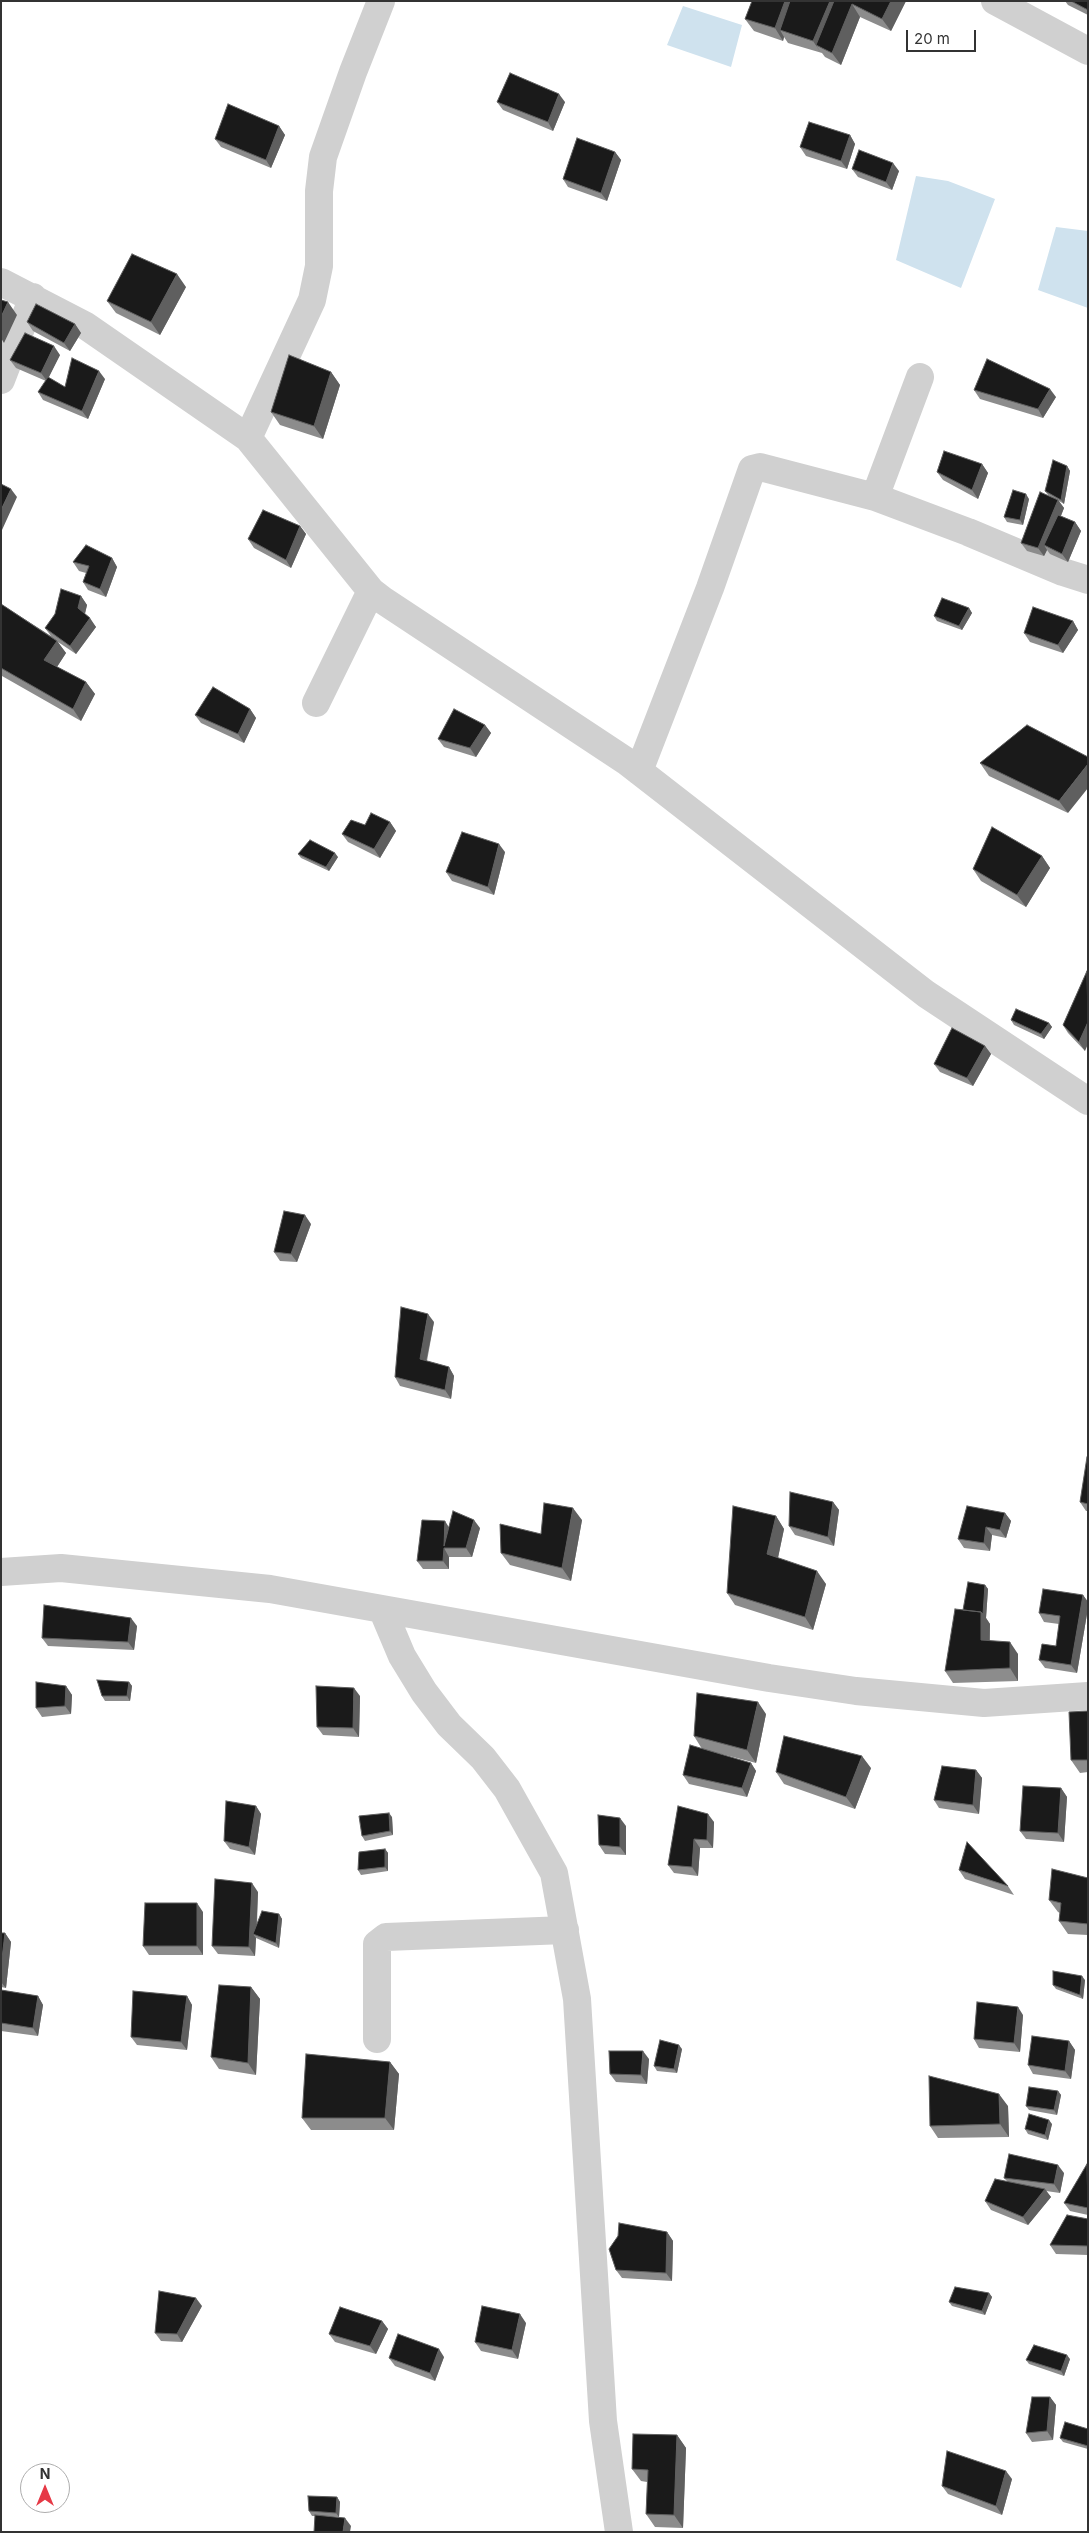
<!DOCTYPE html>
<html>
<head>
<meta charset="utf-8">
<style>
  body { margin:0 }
  #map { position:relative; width:1089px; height:2533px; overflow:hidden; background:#fff; font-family:Inter,sans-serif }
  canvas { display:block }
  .frame { position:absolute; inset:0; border:2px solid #333; pointer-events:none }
  .north { position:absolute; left:20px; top:2463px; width:50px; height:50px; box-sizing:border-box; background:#fff; border:1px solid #adadad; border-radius:50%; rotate:0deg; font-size:14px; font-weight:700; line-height:20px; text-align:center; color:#333 }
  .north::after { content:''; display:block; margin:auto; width:18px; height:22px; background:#e63946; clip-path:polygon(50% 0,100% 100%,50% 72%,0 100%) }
  .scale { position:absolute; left:906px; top:30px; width:70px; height:22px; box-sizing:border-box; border:2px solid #333; border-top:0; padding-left:6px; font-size:15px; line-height:18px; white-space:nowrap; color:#333; -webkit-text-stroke:4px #fff; paint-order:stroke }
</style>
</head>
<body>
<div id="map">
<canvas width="1089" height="2533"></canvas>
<div class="frame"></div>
<div class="north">N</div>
<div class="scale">20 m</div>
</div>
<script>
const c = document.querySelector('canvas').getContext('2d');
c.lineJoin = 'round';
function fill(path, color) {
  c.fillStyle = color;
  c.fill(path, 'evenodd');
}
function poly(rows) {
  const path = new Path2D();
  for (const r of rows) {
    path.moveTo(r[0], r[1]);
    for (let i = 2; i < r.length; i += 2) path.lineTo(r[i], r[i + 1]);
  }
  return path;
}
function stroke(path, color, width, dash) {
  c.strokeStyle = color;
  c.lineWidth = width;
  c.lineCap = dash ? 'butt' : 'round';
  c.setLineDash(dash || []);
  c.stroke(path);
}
fill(poly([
  [683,6,742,25,731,67,667,45],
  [916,176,948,181,995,199,961,288,896,260],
  [1056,227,1088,231,1088,308,1038,290]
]), '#cfe2ee');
stroke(poly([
  [995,1,1088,51],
  [1,282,86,326,248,438,371,591,384,601,626,761,926,994,1088,1101],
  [920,377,875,497,968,532,1063,572,1088,580],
  [1,380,33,297],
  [248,438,312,300,319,266,319,191,323,157,353,72,381,1],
  [316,703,371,591],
  [639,771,710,588,752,469,760,467,875,497],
  [1,1572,61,1568,270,1589,769,1678,856,1691,984,1703,1088,1696],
  [383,1611,402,1656,424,1692,449,1725,483,1758,507,1789,554,1873,577,1999,603,2421,619,2532],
  [377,2039,377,1944,386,1937,565,1930]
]), '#d0d0d0', 28);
fill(poly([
  [752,1,906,1,891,31,860,17,841,65,825,57,822,53,788,43,784,37,783,41,754,31,745,19],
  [1065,1,1088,1,1088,15,1068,5],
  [497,102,565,102,553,131,503,110],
  [279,126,285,135,271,168,221,147,215,139],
  [850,135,855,144,847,169,806,156,800,147],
  [615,152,621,160,607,201,568,187,563,179],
  [852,169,899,171,892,190,858,177],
  [186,287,160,335,116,313,107,301],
  [27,322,75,324,81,333,70,351,33,331],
  [60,355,48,378,65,387,105,379,88,419,43,400,38,392,46,381,16,368,10,360],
  [331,372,340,385,323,439,280,425,271,412],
  [974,390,1056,397,1043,418,980,399],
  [982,464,988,473,978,499,943,480,937,472],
  [1067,466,1070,471,1064,504,1059,501,1064,508,1061,516,1075,522,1081,531,1068,562,1050,554,1047,550,1044,556,1027,551,1021,543,1053,498,1048,495,1045,491],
  [1029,499,1023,525,1007,522,1004,517],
  [300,526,306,534,291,568,254,548,248,539],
  [112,558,117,567,106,597,88,590,83,582,86,573,79,571,73,562],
  [81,596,87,605,85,614,96,627,76,654,58,642,66,653,57,667,86,682,95,694,81,721,2,676,1,674,1,604,51,636,45,628],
  [969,608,972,613,962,630,937,621,934,616],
  [1073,621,1078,630,1063,653,1030,642,1024,633],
  [250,709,256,718,244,743,201,723,195,715],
  [485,725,491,733,476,757,444,747,438,739],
  [1027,725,1068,813,989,776,980,763],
  [390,822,396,831,380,858,348,842,342,834,365,825],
  [505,852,494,895,452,881,446,872],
  [298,854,338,857,329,871,301,858],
  [1042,856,1050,868,1026,907,981,881,973,869],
  [1087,971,1085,1051,1068,1033,1063,1025],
  [1011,1020,1049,1023,1052,1027,1044,1039,1014,1025],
  [985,1046,991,1054,973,1086,940,1072,934,1064],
  [311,1224,297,1262,280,1261,274,1252],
  [434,1322,427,1361,449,1367,454,1376,451,1399,400,1386,395,1377],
  [1088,1457,1088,1511,1086,1511,1080,1502],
  [833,1502,839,1510,834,1546,795,1535,789,1526],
  [1005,1513,1011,1521,1006,1538,992,1535,990,1551,964,1548,958,1539],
  [776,1516,784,1529,778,1558,826,1584,813,1630,735,1605,727,1593],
  [582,1520,571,1581,510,1565,501,1553,541,1534],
  [449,1527,480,1528,472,1557,449,1557,449,1569,423,1569,417,1561],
  [985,1585,988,1589,986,1618,990,1624,990,1641,1018,1654,1018,1681,953,1683,945,1671,963,1610],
  [1083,1595,1088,1602,1088,1608,1077,1673,1045,1668,1039,1660,1056,1646,1059,1624,1044,1622,1039,1613],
  [137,1626,134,1650,48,1646,42,1638],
  [129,1682,132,1686,130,1701,105,1701,102,1696],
  [66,1686,72,1695,71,1714,42,1717,36,1708],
  [360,1696,359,1737,323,1735,317,1727],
  [1088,1711,1088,1772,1080,1773,1071,1760],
  [766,1714,756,1763,702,1749,694,1736],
  [751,1763,756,1771,747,1797,689,1784,683,1775],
  [871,1768,855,1809,784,1784,776,1772],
  [976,1770,982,1778,979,1814,939,1808,934,1800],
  [1061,1788,1067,1797,1064,1842,1026,1839,1020,1831],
  [256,1806,261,1814,255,1855,230,1849,224,1841],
  [678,1806,714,1822,713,1848,700,1848,698,1876,674,1873,668,1865],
  [392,1817,393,1835,365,1841,362,1836],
  [626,1826,626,1855,605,1854,599,1845],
  [385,1849,388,1853,388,1871,361,1875,358,1870],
  [959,1870,1008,1886,1014,1895,965,1879],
  [1088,1878,1088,1935,1068,1934,1059,1921,1060,1913,1058,1912,1049,1900],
  [258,1892,257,1925,279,1914,282,1919,279,1948,256,1938,255,1956,218,1954,212,1946],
  [203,1912,203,1955,149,1955,143,1946],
  [1,1933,5,1933,11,1942,6,1988,1,1987],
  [1085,1980,1083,1999,1056,1989,1053,1985],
  [251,1987,260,1999,256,2075,219,2069,211,2057],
  [1,1990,38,1996,43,2005,38,2036,1,2031],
  [187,1996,192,2005,187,2050,137,2045,131,2037],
  [1023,2015,1020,2052,979,2048,974,2039],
  [1069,2041,1075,2050,1071,2079,1033,2074,1028,2065],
  [682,2049,677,2073,657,2071,654,2066],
  [649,2059,647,2084,616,2082,610,2074],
  [390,2062,399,2074,394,2130,311,2130,302,2118],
  [1058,2091,1061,2095,1057,2115,1029,2110,1026,2106],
  [1008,2106,1009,2137,938,2138,930,2126],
  [1052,2124,1048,2140,1028,2134,1025,2129],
  [1088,2164,1088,2215,1070,2211,1064,2203],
  [1064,2173,1060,2193,1046,2191,1051,2197,1028,2225,991,2210,985,2201,1007,2181,1004,2178],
  [1088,2219,1088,2255,1056,2254,1050,2245],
  [667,2232,673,2241,672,2281,622,2278,616,2270],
  [989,2293,992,2297,985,2315,952,2306,949,2302],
  [202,2306,182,2342,161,2341,155,2333],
  [382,2321,388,2329,376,2354,335,2342,329,2334],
  [526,2323,518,2359,481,2351,475,2342],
  [444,2357,435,2381,395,2366,389,2358],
  [1070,2359,1064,2376,1029,2364,1026,2360],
  [1050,2397,1056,2405,1053,2440,1032,2442,1026,2433],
  [1088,2429,1088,2449,1063,2442,1060,2438],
  [677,2435,686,2448,683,2528,655,2527,646,2514,647,2482,641,2481,632,2469],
  [1012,2479,1002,2515,948,2494,942,2486],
  [337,2497,340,2502,339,2517,326,2516,351,2526,315,2516,312,2516,309,2511]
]), '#8c8c8c');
fill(poly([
  [785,1,798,1,780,30,784,37,783,41,775,28],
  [830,1,844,1,816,45,821,53,813,41],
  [891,1,906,1,891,31,882,19],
  [852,4,860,17,841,65,832,53],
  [559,94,565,102,553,131,548,122],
  [279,126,285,135,271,168,266,160],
  [850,135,855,144,847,169,841,161],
  [615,152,621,160,607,201,601,193],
  [893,163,899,171,892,190,886,182],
  [177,274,186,287,160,335,151,322],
  [8,302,17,315,4,343,1,338,1,317],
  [75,324,81,333,70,351,64,343],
  [54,346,60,355,47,381,41,373],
  [99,371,105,379,88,419,82,411],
  [331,372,340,385,323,439,314,426],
  [1050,389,1056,397,1043,418,1038,409],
  [982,464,988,473,978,499,972,490],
  [1067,466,1070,471,1064,504,1061,500],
  [11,489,17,497,2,530,1,529,1,510],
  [1026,494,1029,499,1023,525,1020,520],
  [1058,500,1064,508,1048,547,1044,545,1047,550,1044,556,1038,548],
  [1075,522,1081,531,1068,562,1062,554],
  [300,526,306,534,291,568,286,560],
  [112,558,117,567,106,597,100,589],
  [81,596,87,605,84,617,78,608],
  [969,608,972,613,962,630,959,626],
  [90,618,96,627,76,654,70,646],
  [1073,621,1078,630,1063,653,1058,645],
  [57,641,66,653,53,673,44,660],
  [86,682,95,694,81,721,73,709],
  [250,709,256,718,244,743,238,734],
  [485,725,491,733,476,757,470,748],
  [1088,764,1088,788,1068,813,1059,801],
  [390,822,396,831,380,858,374,849],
  [499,844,505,852,494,895,488,887],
  [335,853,338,857,329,871,326,867],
  [1042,856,1050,868,1026,907,1017,895],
  [1088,1022,1088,1044,1085,1051,1079,1042],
  [1049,1023,1052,1027,1044,1039,1041,1034],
  [985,1046,991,1054,973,1086,967,1078],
  [305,1215,311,1224,297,1262,291,1254],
  [428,1314,434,1322,425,1367,420,1359],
  [449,1367,454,1376,451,1399,445,1390],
  [833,1502,839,1510,834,1546,828,1537],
  [573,1508,582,1520,571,1581,562,1568],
  [1005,1513,1011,1521,1006,1538,1000,1530],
  [776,1516,784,1529,776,1567,767,1554],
  [474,1520,480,1528,472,1557,466,1548],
  [445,1521,450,1529,444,1546],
  [986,1527,992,1535,990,1551,984,1543],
  [444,1548,449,1557,449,1569,443,1561],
  [817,1571,826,1584,813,1630,805,1617],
  [985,1585,988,1589,986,1618,990,1624,989,1653,981,1640,981,1612],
  [1083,1595,1088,1602,1088,1608,1077,1673,1071,1665],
  [131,1618,137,1626,134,1650,128,1642],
  [1010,1642,1018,1654,1018,1681,1010,1668],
  [129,1682,132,1686,130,1701,127,1696],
  [66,1686,72,1695,71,1714,65,1706],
  [354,1688,360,1696,359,1737,353,1728],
  [758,1702,766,1714,756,1763,747,1750],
  [862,1756,871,1768,855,1809,846,1797],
  [751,1763,756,1771,747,1797,742,1788],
  [976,1770,982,1778,979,1814,973,1805],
  [1061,1788,1067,1797,1064,1842,1058,1833],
  [256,1806,261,1814,255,1855,249,1847],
  [389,1813,392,1817,393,1835,390,1831],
  [708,1814,714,1822,713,1848,707,1840],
  [620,1818,626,1826,626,1855,620,1847],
  [694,1839,700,1848,698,1876,692,1867],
  [385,1849,388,1853,388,1871,385,1867],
  [252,1883,258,1892,256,1935,253,1934,256,1938,255,1956,249,1947],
  [197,1903,203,1912,203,1955,197,1946],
  [279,1914,282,1919,279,1948,276,1943],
  [5,1933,11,1942,6,1988,1,1982,1,1967],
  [1082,1976,1085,1980,1083,1999,1080,1995],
  [251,1987,260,1999,256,2075,248,2063],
  [38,1996,43,2005,38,2036,33,2028],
  [187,1996,192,2005,187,2050,181,2042],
  [1018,2007,1023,2015,1020,2052,1014,2043],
  [1069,2041,1075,2050,1071,2079,1065,2071],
  [679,2045,682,2049,677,2073,674,2069],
  [643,2051,649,2059,647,2084,641,2075],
  [390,2062,399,2074,394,2130,385,2118],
  [1058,2091,1061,2095,1057,2115,1054,2110],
  [999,2094,1008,2106,1009,2137,1000,2124],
  [1049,2120,1052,2124,1048,2140,1045,2135],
  [1058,2165,1064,2173,1060,2193,1054,2184],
  [1045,2189,1051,2197,1028,2225,1023,2217],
  [667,2232,673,2241,672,2281,666,2273],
  [989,2293,992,2297,985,2315,982,2311],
  [196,2298,202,2306,182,2342,177,2334],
  [520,2314,526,2323,518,2359,512,2350],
  [382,2321,388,2329,376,2354,370,2346],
  [439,2349,444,2357,435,2381,430,2373],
  [1067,2355,1070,2359,1064,2376,1061,2371],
  [1050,2397,1056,2405,1053,2440,1047,2431],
  [677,2435,686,2448,683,2528,674,2515],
  [1006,2471,1012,2479,1002,2515,996,2506],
  [337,2497,340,2502,339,2517,336,2513],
  [345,2518,351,2526,350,2532,343,2532]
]), '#5f5f5f');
const building = poly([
  [752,1,785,1,775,28,745,19,752,1],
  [790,1,830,1,813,41,780,30,790,1],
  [834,1,891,1,882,19,852,4,832,53,816,45,834,1],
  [1071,1,1088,1,1088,10,1071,1],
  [510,73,559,94,548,122,497,102,510,73],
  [228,104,279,126,266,160,215,139,228,104],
  [809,122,850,135,841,161,800,147,809,122],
  [577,138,615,152,601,193,563,179,577,138],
  [859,150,893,163,886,182,852,169,859,150],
  [132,254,177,274,151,322,107,301,132,254],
  [1,300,8,302,1,317,1,300],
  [36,304,75,324,64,343,27,322,36,304],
  [25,333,54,346,41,373,10,360,25,333],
  [289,355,331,372,314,426,271,412,289,355],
  [72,358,99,371,82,411,38,392,48,377,65,387,72,358],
  [987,359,1050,389,1038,409,974,390,987,359],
  [944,451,982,464,972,490,937,472,944,451],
  [1053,460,1067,466,1061,500,1045,491,1053,460],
  [1,484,11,489,1,510,1,484],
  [1013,490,1026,494,1020,520,1004,517,1013,490],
  [1040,492,1058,500,1038,548,1021,543,1040,492],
  [263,510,300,526,286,560,248,539,263,510],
  [1058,515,1075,522,1062,554,1044,545,1058,515],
  [86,545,112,558,100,589,83,582,89,566,73,562,86,545],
  [61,589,81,596,78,608,90,618,70,646,45,628,55,614,61,589],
  [942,598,969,608,959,626,934,616,942,598],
  [1,604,57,641,44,660,86,682,73,709,1,668,1,604],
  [1033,607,1073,621,1058,645,1024,633,1033,607],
  [213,687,250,709,238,734,195,715,213,687],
  [454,709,485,725,470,748,438,739,454,709],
  [1027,725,1088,757,1088,764,1059,801,980,763,1027,725],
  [371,813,390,822,374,849,342,834,351,820,365,825,371,813],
  [992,827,1042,856,1017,895,973,869,992,827],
  [462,832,499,844,488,887,446,872,462,832],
  [310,840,335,853,326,867,298,854,310,840],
  [1087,971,1088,1022,1079,1042,1063,1025,1087,971],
  [1016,1009,1049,1023,1041,1034,1011,1020,1016,1009],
  [952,1028,985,1046,967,1078,934,1064,952,1028],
  [284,1211,305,1215,291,1254,274,1252,284,1211],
  [401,1307,428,1314,420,1359,449,1367,445,1390,395,1377,401,1307],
  [1087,1457,1088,1457,1088,1504,1080,1502,1087,1457],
  [790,1492,833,1502,828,1537,789,1526,790,1492],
  [544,1503,573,1508,562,1568,501,1553,500,1524,541,1534,544,1503],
  [733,1506,776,1516,767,1554,817,1571,805,1617,727,1593,733,1506],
  [967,1506,1005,1513,1000,1530,986,1527,984,1543,958,1539,967,1506],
  [453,1511,474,1520,466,1548,444,1548,443,1561,417,1561,422,1520,445,1521,444,1546,453,1511],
  [968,1582,985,1585,983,1614,981,1612,963,1610,968,1582],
  [1043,1589,1083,1595,1071,1665,1039,1660,1042,1644,1056,1646,1060,1616,1039,1613,1043,1589],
  [44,1605,131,1618,128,1642,42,1638,44,1605],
  [955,1609,981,1612,981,1640,1010,1642,1010,1668,945,1671,955,1609],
  [97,1680,129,1682,127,1696,102,1696,97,1680],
  [36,1682,66,1686,65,1706,36,1708,36,1682],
  [316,1686,354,1688,353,1728,317,1727,316,1686],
  [697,1693,758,1702,747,1750,694,1736,697,1693],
  [1088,1711,1088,1760,1071,1760,1069,1712,1088,1711],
  [784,1736,862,1756,846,1797,776,1772,784,1736],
  [690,1745,751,1763,742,1788,683,1775,690,1745],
  [942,1766,976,1770,973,1805,934,1800,942,1766],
  [1023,1786,1061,1788,1058,1833,1020,1831,1023,1786],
  [226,1801,256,1806,249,1847,224,1841,226,1801],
  [678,1806,708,1814,707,1840,694,1839,692,1867,668,1865,678,1806],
  [389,1813,390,1831,362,1836,359,1816,389,1813],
  [598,1815,620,1818,620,1847,599,1845,598,1815],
  [967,1842,1008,1886,959,1870,967,1842],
  [385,1849,385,1867,358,1870,359,1852,385,1849],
  [1052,1869,1088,1878,1088,1924,1059,1921,1061,1903,1049,1900,1052,1869],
  [215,1879,252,1883,249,1947,212,1946,215,1879],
  [145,1903,197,1903,197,1946,143,1946,145,1903],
  [262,1911,279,1914,276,1943,253,1934,262,1911],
  [1,1933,5,1933,1,1967,1,1933],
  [1053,1971,1082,1976,1080,1995,1053,1985,1053,1971],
  [219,1985,251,1987,248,2063,211,2057,219,1985],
  [1,1990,38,1996,33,2028,1,2023,1,1990],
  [133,1991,187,1996,181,2042,131,2037,133,1991],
  [977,2002,1018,2007,1014,2043,974,2039,977,2002],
  [1032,2036,1069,2041,1065,2071,1028,2065,1032,2036],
  [660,2040,679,2045,674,2069,654,2066,660,2040],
  [609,2051,643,2051,641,2075,610,2074,609,2051],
  [306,2054,390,2062,385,2118,302,2118,306,2054],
  [929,2076,999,2094,1000,2124,930,2126,929,2076],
  [1029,2087,1058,2091,1054,2110,1026,2106,1029,2087],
  [1029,2114,1049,2120,1045,2135,1025,2129,1029,2114],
  [1009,2154,1058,2165,1054,2184,1004,2178,1009,2154],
  [1087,2164,1088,2208,1064,2203,1087,2164],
  [995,2179,1045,2189,1023,2217,985,2201,995,2179],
  [1067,2215,1088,2219,1088,2246,1050,2245,1067,2215],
  [619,2223,667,2232,666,2273,616,2270,609,2249,618,2236,619,2223],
  [955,2287,989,2293,982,2311,949,2302,955,2287],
  [159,2291,196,2298,177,2334,155,2333,159,2291],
  [482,2306,520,2314,512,2350,475,2342,482,2306],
  [340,2307,382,2321,370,2346,329,2334,340,2307],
  [398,2334,439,2349,430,2373,389,2358,398,2334],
  [1034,2345,1067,2355,1061,2371,1026,2360,1034,2345],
  [1032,2397,1050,2397,1047,2431,1026,2433,1032,2397],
  [1065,2422,1088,2429,1088,2446,1060,2438,1065,2422],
  [633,2434,677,2435,674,2515,646,2514,648,2470,632,2469,633,2434],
  [947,2451,1006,2471,996,2506,942,2486,947,2451],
  [308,2496,337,2497,336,2513,309,2511,308,2496],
  [315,2515,345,2518,343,2532,314,2532,315,2515]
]);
fill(building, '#1a1a1a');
stroke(building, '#5f5f5f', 1);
</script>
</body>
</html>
